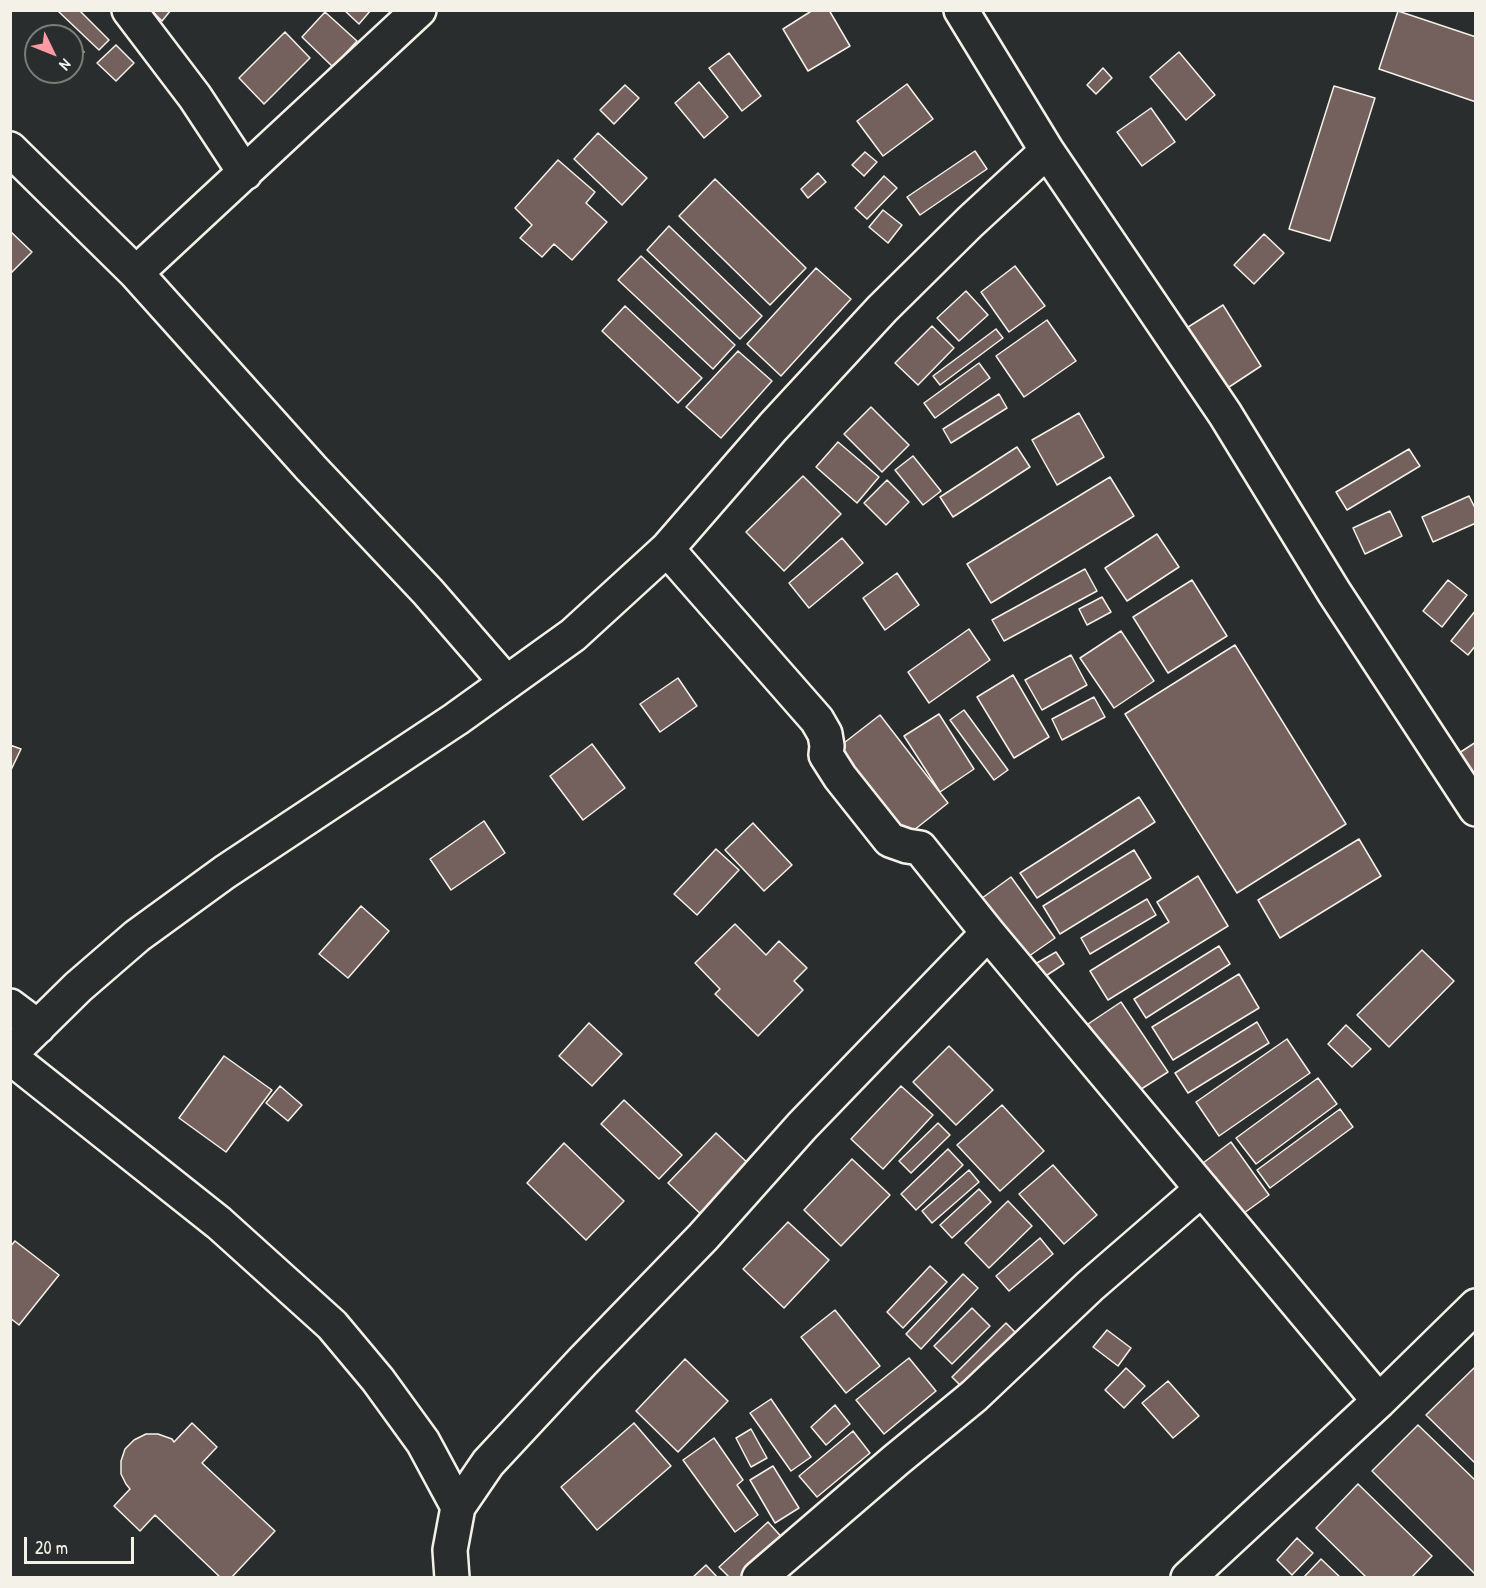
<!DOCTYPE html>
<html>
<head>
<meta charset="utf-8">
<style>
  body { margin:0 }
  #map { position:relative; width:1486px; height:1588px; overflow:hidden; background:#2a2d2e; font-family:"Patrick Hand",sans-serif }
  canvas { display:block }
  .frame { position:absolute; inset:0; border:12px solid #f4f1e8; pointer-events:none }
  .north { position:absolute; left:24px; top:24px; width:60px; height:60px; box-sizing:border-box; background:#2a2d2e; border:2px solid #7b7b78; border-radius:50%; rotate:133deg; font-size:16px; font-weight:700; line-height:24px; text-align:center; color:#f4f1e8 }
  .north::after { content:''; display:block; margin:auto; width:21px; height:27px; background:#ff9aa2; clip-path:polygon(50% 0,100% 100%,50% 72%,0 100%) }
  .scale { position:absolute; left:24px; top:1537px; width:110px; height:27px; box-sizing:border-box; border:3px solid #f4f1e8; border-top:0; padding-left:8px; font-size:18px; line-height:21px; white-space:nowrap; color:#f4f1e8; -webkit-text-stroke:4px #2a2d2e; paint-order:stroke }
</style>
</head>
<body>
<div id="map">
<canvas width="1486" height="1588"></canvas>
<div class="frame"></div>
<div class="north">N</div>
<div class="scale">20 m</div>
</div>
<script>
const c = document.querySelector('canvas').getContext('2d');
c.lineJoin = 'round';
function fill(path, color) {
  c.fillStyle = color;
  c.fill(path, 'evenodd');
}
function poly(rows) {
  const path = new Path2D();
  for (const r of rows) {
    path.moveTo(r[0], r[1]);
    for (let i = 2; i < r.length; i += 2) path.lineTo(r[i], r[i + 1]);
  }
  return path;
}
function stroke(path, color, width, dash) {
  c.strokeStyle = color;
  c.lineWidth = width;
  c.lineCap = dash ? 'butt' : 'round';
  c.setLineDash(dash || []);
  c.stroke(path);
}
const building = poly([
  [61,10,79,10,109,40,99,50,59,12,61,10],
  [151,10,171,10,162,21,151,10],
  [344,10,371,10,359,24,344,10],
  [813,10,829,10,850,46,808,71,783,29,813,10],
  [1398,11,1476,37,1476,102,1379,69,1398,11],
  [325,12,357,41,333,67,302,37,325,12],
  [285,32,310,58,264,104,239,78,285,32],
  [72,41,84,52,72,64,72,41],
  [116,45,134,63,116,81,97,63,116,45],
  [1179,52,1215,95,1186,120,1150,77,1179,52],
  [729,53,761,96,742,111,709,68,729,53],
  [1103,68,1112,78,1096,94,1087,85,1103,68],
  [699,82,728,117,704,138,675,103,699,82],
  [907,84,933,119,883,156,857,121,907,84],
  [625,85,639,98,614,124,600,110,625,85],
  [1334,86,1375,98,1330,241,1289,229,1334,86],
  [1151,108,1175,142,1142,166,1117,132,1151,108],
  [598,133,647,178,622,205,574,159,598,133],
  [975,151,987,169,920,215,907,197,975,151],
  [865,152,877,162,864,176,852,165,865,152],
  [558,160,595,192,586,203,607,222,572,260,554,244,542,257,520,238,532,225,515,208,558,160],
  [818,173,826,182,808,198,801,189,818,173],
  [884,176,897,188,867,219,855,208,884,176],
  [715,179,806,268,770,305,679,216,715,179],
  [883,210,902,225,888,243,869,227,883,210],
  [669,226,762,316,740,339,647,250,669,226],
  [10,231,32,252,10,274,10,231],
  [1264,234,1284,253,1254,284,1234,265,1264,234],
  [641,256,735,345,713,369,618,280,641,256],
  [1015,266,1045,306,1009,332,981,292,1015,266],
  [816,268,851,299,781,376,747,344,816,268],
  [966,291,988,315,959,341,937,318,966,291],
  [1223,305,1261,366,1223,391,1185,329,1223,305],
  [625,306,702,378,678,403,602,331,625,306],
  [1047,320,1076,361,1024,397,996,356,1047,320],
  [932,326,954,348,918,385,895,363,932,326],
  [996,329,1003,338,940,385,933,376,996,329],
  [738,351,772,381,721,438,686,407,738,351],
  [979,363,990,378,935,418,924,403,979,363],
  [999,394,1007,408,951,443,943,429,999,394],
  [871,407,909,445,882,472,844,434,871,407],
  [1079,413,1104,457,1057,485,1032,440,1079,413],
  [838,442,879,477,857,503,816,467,838,442],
  [1017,447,1030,467,953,517,940,497,1017,447],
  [1409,449,1420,466,1347,510,1336,492,1409,449],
  [913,456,941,491,923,505,895,470,913,456],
  [803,476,841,514,784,571,746,532,803,476],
  [1110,477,1134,516,991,603,967,564,1110,477],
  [887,480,909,502,886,525,864,503,887,480],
  [1469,496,1476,510,1476,523,1433,542,1422,517,1469,496],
  [1390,511,1402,536,1365,554,1353,528,1390,511],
  [1157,534,1179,567,1127,601,1105,568,1157,534],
  [842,538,863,563,809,608,789,583,842,538],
  [1085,569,1097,591,1004,641,992,620,1085,569],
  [897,573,919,605,885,630,863,598,897,573],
  [1192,580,1227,636,1168,673,1133,617,1192,580],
  [1448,580,1467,595,1442,627,1423,611,1448,580],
  [1102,597,1111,612,1087,625,1079,609,1102,597],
  [1476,610,1476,645,1468,655,1451,641,1476,610],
  [969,629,990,660,929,703,908,672,969,629],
  [1121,631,1154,681,1114,708,1080,658,1121,631],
  [1235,645,1346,824,1237,893,1125,714,1235,645],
  [1071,655,1087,685,1042,710,1025,680,1071,655],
  [1013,675,1049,737,1014,758,977,697,1013,675],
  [678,678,697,706,660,732,640,704,678,678],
  [1094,697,1105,717,1062,740,1052,719,1094,697],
  [964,710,1008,770,994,780,950,720,964,710],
  [939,714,974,769,940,792,904,736,939,714],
  [880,715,948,803,899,842,831,753,880,715],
  [1476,742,1476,783,1456,755,1476,742],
  [592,744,625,788,583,820,550,776,592,744],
  [10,745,21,749,10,772,10,745],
  [1139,797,1155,822,1037,898,1020,873,1139,797],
  [484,821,505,853,451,890,430,859,484,821],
  [753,823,792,865,764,891,725,850,753,823],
  [1359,839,1381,876,1280,938,1258,900,1359,839],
  [716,849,739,870,697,915,674,894,716,849],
  [1134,850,1151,878,1060,934,1043,906,1134,850],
  [1198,876,1228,926,1108,1000,1090,971,1169,922,1157,902,1198,876],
  [1011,877,1055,938,1022,961,978,901,1011,877],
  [1147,899,1156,915,1090,954,1081,938,1147,899],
  [361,906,389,931,348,978,319,954,361,906],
  [735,924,766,955,779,941,807,968,794,981,803,990,758,1036,715,994,720,989,695,963,735,924],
  [1219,946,1230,964,1146,1018,1134,999,1219,946],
  [1422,950,1454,981,1389,1047,1357,1015,1422,950],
  [1056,952,1064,964,1038,981,1030,967,1056,952],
  [1239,974,1259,1008,1173,1060,1152,1027,1239,974],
  [1121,1002,1168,1072,1135,1093,1088,1024,1121,1002],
  [1257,1022,1269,1043,1188,1093,1175,1073,1257,1022],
  [589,1023,622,1054,592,1086,559,1056,589,1023],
  [1346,1025,1371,1049,1352,1067,1328,1044,1346,1025],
  [1287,1039,1310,1073,1219,1136,1196,1102,1287,1039],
  [949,1046,993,1090,956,1125,913,1082,949,1046],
  [224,1056,272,1090,226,1152,179,1118,224,1056],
  [1318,1078,1337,1104,1256,1164,1236,1138,1318,1078],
  [280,1086,302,1105,288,1121,266,1103,280,1086],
  [901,1086,933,1115,883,1169,851,1139,901,1086],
  [624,1100,682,1155,659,1179,601,1124,624,1100],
  [1002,1105,1044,1151,1000,1191,957,1145,1002,1105],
  [1340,1109,1353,1127,1270,1188,1257,1170,1340,1109],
  [938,1123,950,1135,911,1173,899,1161,938,1123],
  [716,1133,752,1167,705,1218,668,1183,716,1133],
  [1231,1142,1269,1195,1233,1221,1195,1169,1231,1142],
  [564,1143,624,1201,586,1240,527,1183,564,1143],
  [948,1149,963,1165,916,1210,901,1194,948,1149],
  [852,1159,890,1195,841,1246,804,1210,852,1159],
  [1053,1165,1097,1215,1064,1244,1019,1194,1053,1165],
  [969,1170,979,1182,932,1223,922,1211,969,1170],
  [979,1189,991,1202,952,1238,940,1225,979,1189],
  [1008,1201,1032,1226,989,1268,965,1243,1008,1201],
  [788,1222,829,1260,784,1308,743,1269,788,1222],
  [1040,1238,1053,1254,1009,1291,996,1276,1040,1238],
  [15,1241,59,1275,19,1325,10,1318,10,1247,15,1241],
  [930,1266,947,1282,903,1328,887,1312,930,1266],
  [963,1274,978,1288,921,1349,906,1334,963,1274],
  [972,1308,990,1326,952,1364,934,1346,972,1308],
  [835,1310,880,1366,846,1393,801,1337,835,1310],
  [1006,1323,1025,1342,971,1396,952,1377,1006,1323],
  [1107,1330,1131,1348,1118,1366,1093,1347,1107,1330],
  [909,1358,936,1391,884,1434,856,1400,909,1358],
  [685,1359,728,1401,678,1452,636,1411,685,1359],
  [1126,1368,1145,1386,1124,1408,1105,1390,1126,1368],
  [1474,1368,1476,1369,1476,1464,1426,1415,1474,1368],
  [1168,1381,1199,1416,1173,1438,1142,1403,1168,1381],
  [771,1399,811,1457,791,1471,750,1413,771,1399],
  [835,1405,850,1424,826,1445,811,1427,835,1405],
  [192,1423,217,1447,202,1463,275,1531,231,1578,221,1578,155,1515,140,1531,114,1506,130,1489,126,1484,121,1474,121,1461,125,1449,134,1440,146,1434,158,1434,172,1439,174,1442,192,1423],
  [634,1423,671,1466,597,1530,561,1487,634,1423],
  [1418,1425,1476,1481,1476,1575,1372,1471,1418,1425],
  [751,1429,767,1458,751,1467,736,1438,751,1429],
  [853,1431,870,1453,817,1497,799,1476,853,1431],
  [714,1438,743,1480,737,1485,758,1515,735,1532,683,1460,714,1438],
  [773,1466,799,1508,775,1523,750,1480,773,1466],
  [1358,1484,1432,1556,1411,1578,1367,1578,1316,1528,1358,1484],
  [768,1522,787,1543,750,1578,730,1578,719,1567,768,1522],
  [1297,1538,1313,1553,1292,1575,1277,1560,1297,1538],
  [1321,1559,1341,1578,1303,1578,1321,1559],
  [706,1565,718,1578,692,1578,706,1565]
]);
fill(building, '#74615d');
stroke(building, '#f4f1e8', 1.5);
const street = poly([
  [129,10,195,97,245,173],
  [961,10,1047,151,1225,414,1334,592,1476,809],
  [10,149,136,273,311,468,428,592,506,682],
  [136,273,419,10],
  [667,549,817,720,825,734,827,746,826,755,840,777,890,840,907,846,920,848,988,933,1379,1401],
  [10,1006,38,1027],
  [10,1054,78,987,137,936,225,872,456,719,573,635,667,549,773,427,882,309,970,222,1047,151],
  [10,1057,219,1223,332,1325,378,1380,423,1442,458,1507],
  [452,1578,450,1550,458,1507,488,1463,582,1362,703,1237,802,1126,988,933],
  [759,1578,896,1460,974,1396,1090,1286,1202,1189],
  [1188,1578,1379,1401,1476,1306]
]);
stroke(street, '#f4f1e8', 38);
stroke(street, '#2a2d2e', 33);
</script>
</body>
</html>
